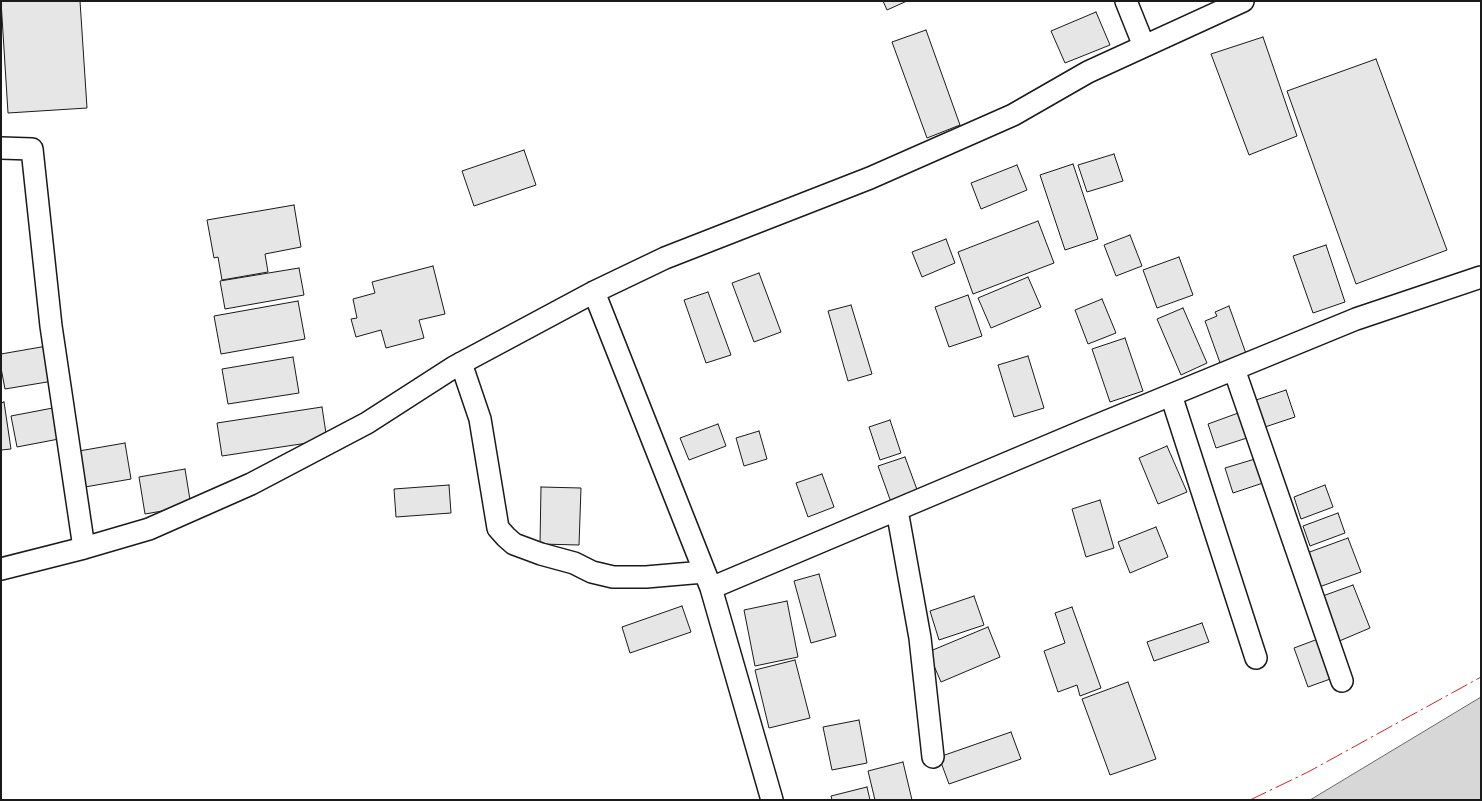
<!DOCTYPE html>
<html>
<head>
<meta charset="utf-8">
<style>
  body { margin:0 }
  #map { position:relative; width:1482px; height:801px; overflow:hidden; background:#fff; font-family:Ubuntu,sans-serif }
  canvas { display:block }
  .frame { position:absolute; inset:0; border:2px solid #1a1a1a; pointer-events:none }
</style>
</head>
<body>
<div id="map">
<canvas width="1482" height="801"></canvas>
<div class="frame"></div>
</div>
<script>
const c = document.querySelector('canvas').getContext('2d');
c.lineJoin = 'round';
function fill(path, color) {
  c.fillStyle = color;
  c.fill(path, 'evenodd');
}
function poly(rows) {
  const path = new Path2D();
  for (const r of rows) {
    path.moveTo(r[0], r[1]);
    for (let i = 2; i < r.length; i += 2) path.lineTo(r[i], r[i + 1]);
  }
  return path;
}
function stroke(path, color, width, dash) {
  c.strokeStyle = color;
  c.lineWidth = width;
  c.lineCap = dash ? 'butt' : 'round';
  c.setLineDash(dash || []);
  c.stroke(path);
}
const water = poly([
  [1481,697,1481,800,1310,800,1481,697]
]);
fill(water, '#d7d7d7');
stroke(water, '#6a6a6a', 1);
const building = poly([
  [1,1,80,1,87,108,8,113,1,1],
  [883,1,907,1,887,10,883,1],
  [1096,12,1110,45,1065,63,1051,31,1096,12],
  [926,30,960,125,927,138,892,42,926,30],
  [1263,37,1297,136,1249,155,1211,54,1263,37],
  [1376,59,1447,250,1356,284,1287,91,1376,59],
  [524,150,536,185,474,206,462,171,524,150],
  [1114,154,1123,181,1087,192,1078,165,1114,154],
  [1073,164,1098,239,1065,250,1040,175,1073,164],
  [1017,165,1027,190,981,209,971,183,1017,165],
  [294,205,301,247,265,254,268,272,222,280,218,257,214,258,207,220,294,205],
  [1038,221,1054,263,973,294,958,252,1038,221],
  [1130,235,1142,266,1116,276,1104,245,1130,235],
  [946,239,955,263,922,277,912,252,946,239],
  [1326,245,1345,302,1313,313,1293,256,1326,245],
  [1179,257,1193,295,1157,308,1143,270,1179,257],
  [433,266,445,314,419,320,424,338,386,348,381,330,356,337,351,319,357,318,353,299,375,293,372,282,433,266],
  [299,268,304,295,225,309,220,281,299,268],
  [759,273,781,332,754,342,732,283,759,273],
  [1028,277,1041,307,991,328,978,298,1028,277],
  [708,292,731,355,706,363,684,300,708,292],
  [968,295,982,336,949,347,935,307,968,295],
  [1102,299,1116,333,1088,344,1075,310,1102,299],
  [298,301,305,339,221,354,214,316,298,301],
  [851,305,872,374,848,381,828,311,851,305],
  [1229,306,1249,362,1223,371,1205,321,1217,316,1215,312,1229,306],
  [1183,308,1207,363,1181,375,1157,319,1183,308],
  [1125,338,1143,391,1110,402,1092,349,1125,338],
  [47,346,53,381,5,389,1,368,1,354,47,346],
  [1028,356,1044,408,1014,417,998,365,1028,356],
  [293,357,299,393,228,404,222,369,293,357],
  [1286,390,1295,417,1265,427,1256,400,1286,390],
  [4,402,11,449,1,450,1,403,4,402],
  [58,407,64,438,17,447,11,416,58,407],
  [322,407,327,440,222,456,217,423,322,407],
  [1241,412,1250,437,1216,448,1208,424,1241,412],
  [890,420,901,453,880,460,869,427,890,420],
  [718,424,726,446,689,460,680,438,718,424],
  [759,431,767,459,744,466,736,438,759,431],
  [125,443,131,479,85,487,79,451,125,443],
  [1167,446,1187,492,1158,504,1139,458,1167,446],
  [905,457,919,495,892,505,878,466,905,457],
  [1255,459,1263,483,1233,493,1225,468,1255,459],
  [185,469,191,506,145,514,139,477,185,469],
  [822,474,834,507,808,517,796,483,822,474],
  [449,485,451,513,396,517,394,489,449,485],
  [1325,485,1333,507,1301,519,1294,497,1325,485],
  [541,487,581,488,579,545,540,544,541,487],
  [1100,500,1114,548,1086,557,1072,509,1100,500],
  [1338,513,1345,533,1310,546,1303,526,1338,513],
  [1156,527,1168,557,1130,573,1118,542,1156,527],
  [1348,538,1361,572,1319,587,1307,553,1348,538],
  [819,574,836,636,811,643,794,581,819,574],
  [1353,585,1370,628,1337,642,1320,597,1353,585],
  [974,596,984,625,939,640,930,611,974,596],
  [787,601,798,657,755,666,744,610,787,601],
  [682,606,691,632,630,653,622,627,682,606],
  [1072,607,1101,688,1080,696,1077,685,1058,692,1044,651,1065,643,1055,613,1072,607],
  [1202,623,1209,642,1154,661,1147,642,1202,623],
  [988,627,1000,657,941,682,928,652,988,627],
  [1318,639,1333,678,1308,687,1294,648,1318,639],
  [795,660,810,718,769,728,755,670,795,660],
  [1128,682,1156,759,1110,775,1082,699,1128,682],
  [859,720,867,763,832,770,823,727,859,720],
  [1011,732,1021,759,949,784,939,757,1011,732],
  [903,762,912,800,875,800,868,771,903,762],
  [867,787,870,800,832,800,831,796,867,787]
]);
fill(building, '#e6e6e6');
stroke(building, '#1a1a1a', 1);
const street = poly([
  [1126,1,1144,46],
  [1,148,32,149,51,326,84,548],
  [594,292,711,588,772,800],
  [461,363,480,419,498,528,506,537,514,544,541,554,574,563,592,572,613,577,646,577,704,572],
  [1234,369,1342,681],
  [1171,395,1256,658],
  [897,510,920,638,933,757],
  [1,569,84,548,149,529,251,484,367,423,454,367,594,292,665,258,870,178,1013,115,1088,72,1243,1],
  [711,588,1083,431,1356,319,1481,277]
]);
stroke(street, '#1a1a1a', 24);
stroke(street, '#fff', 21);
stroke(poly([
  [1250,800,1308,772,1481,677]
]), '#c62828', 1, [18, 4, 2.5, 4]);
</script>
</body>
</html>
